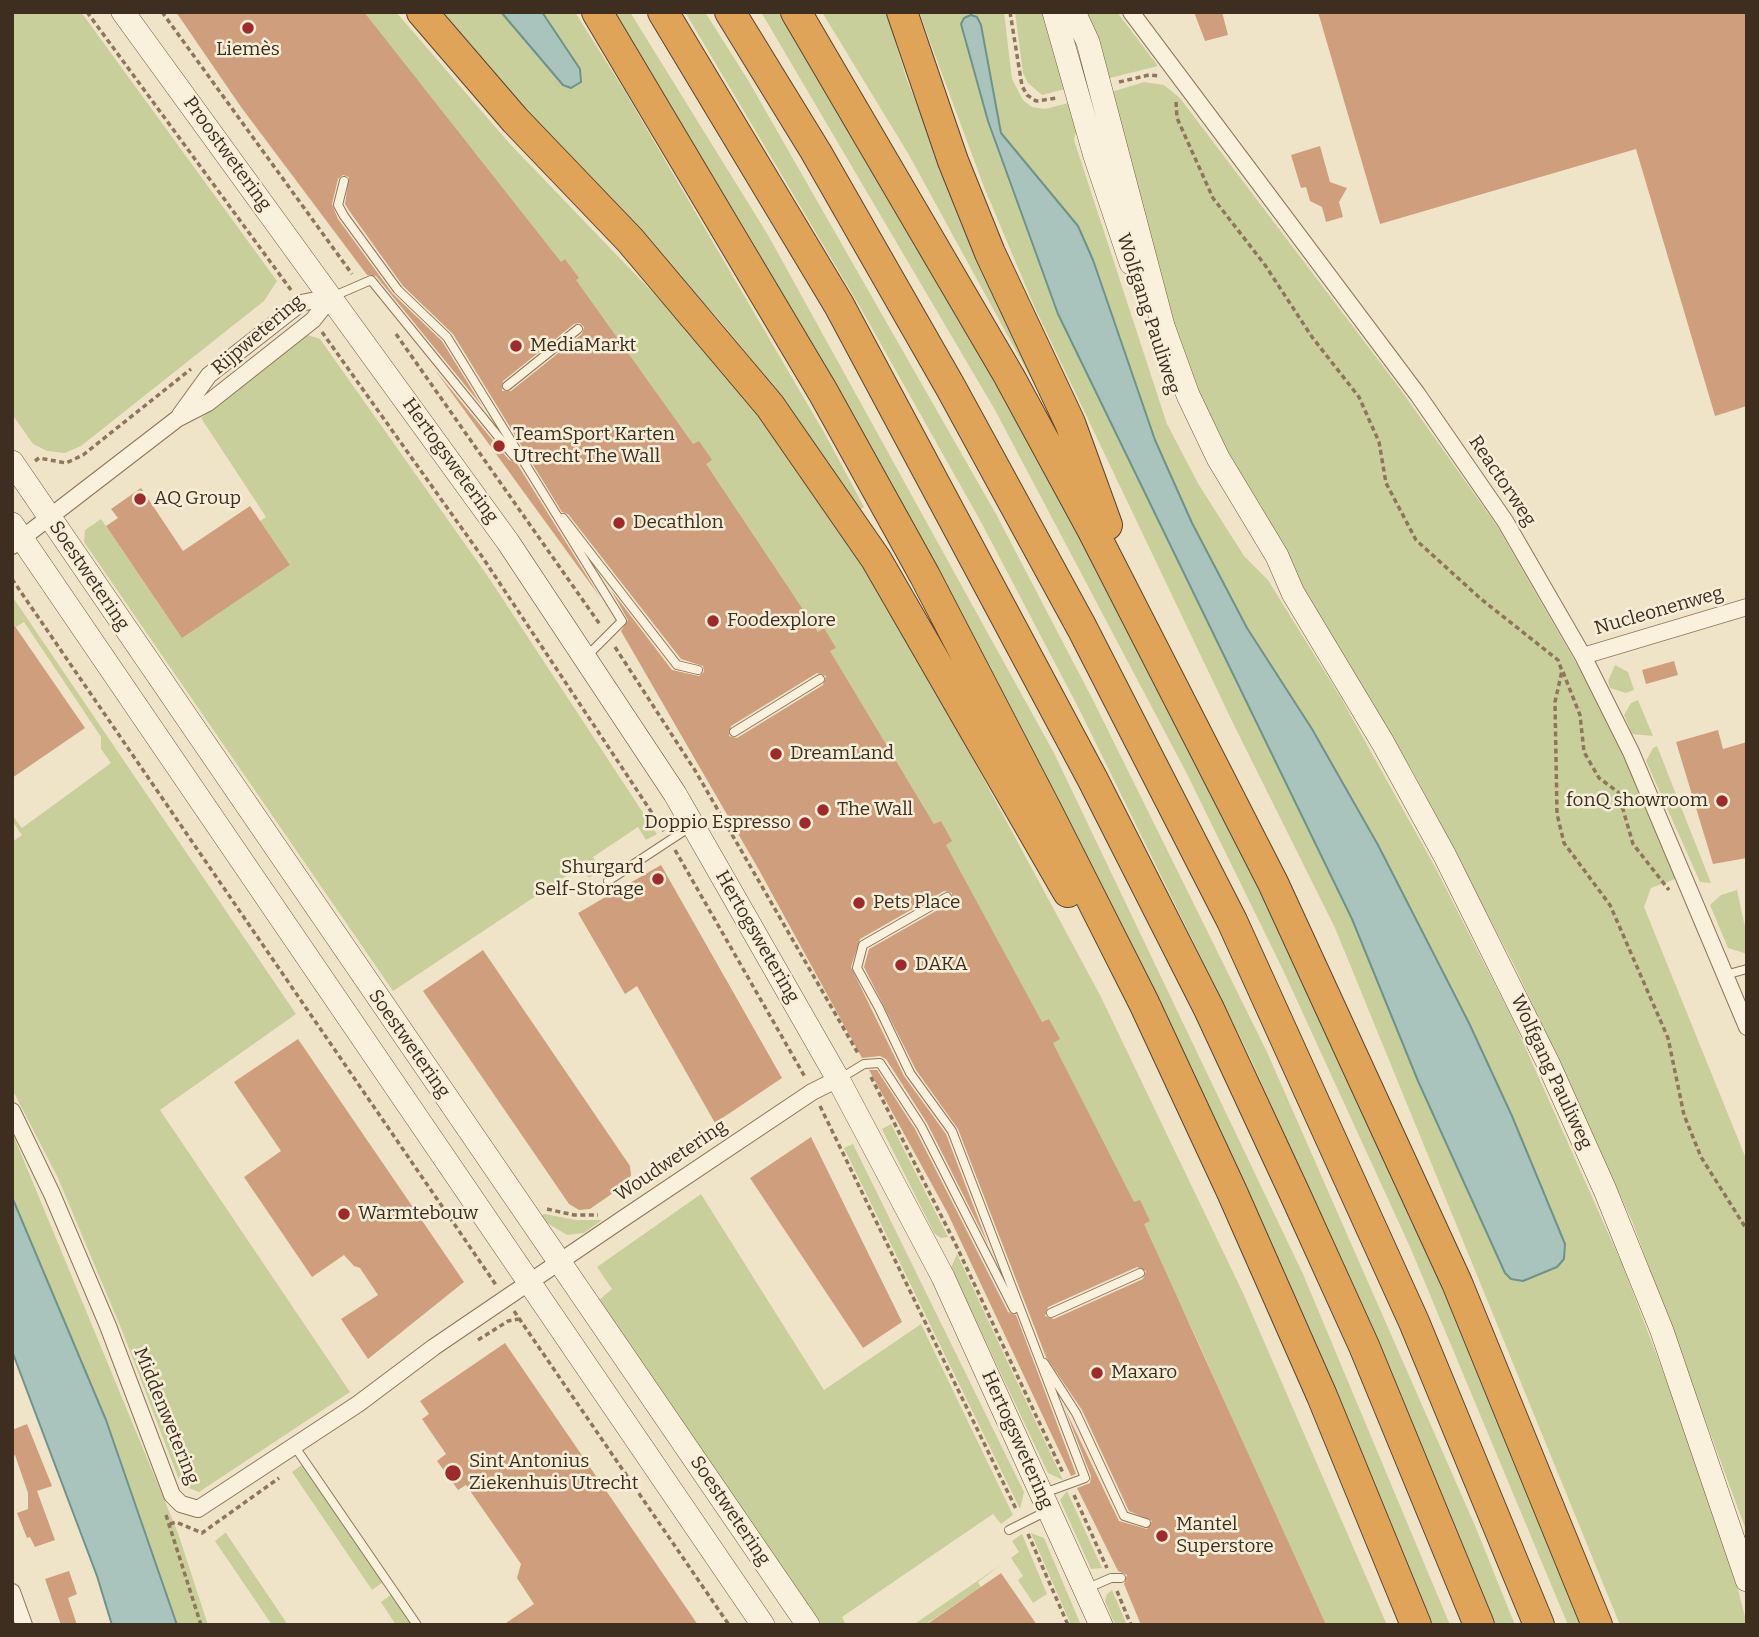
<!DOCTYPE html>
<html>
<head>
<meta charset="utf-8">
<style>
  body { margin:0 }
  #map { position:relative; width:1759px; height:1637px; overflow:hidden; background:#f0e4c8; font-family:Bitter,serif }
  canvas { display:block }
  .frame { position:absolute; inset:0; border:14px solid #3d2e20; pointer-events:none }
</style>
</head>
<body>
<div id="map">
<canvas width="1759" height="1637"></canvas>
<div class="frame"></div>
</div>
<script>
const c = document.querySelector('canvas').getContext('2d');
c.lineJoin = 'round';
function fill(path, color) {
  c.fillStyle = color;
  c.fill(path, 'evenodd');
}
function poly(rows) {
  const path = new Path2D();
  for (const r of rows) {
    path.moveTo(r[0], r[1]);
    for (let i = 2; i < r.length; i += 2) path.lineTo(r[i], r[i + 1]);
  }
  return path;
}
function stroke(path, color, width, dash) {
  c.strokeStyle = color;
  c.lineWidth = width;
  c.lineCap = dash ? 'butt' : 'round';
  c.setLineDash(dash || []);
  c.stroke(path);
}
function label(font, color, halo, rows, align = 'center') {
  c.font = font + ' Bitter,serif';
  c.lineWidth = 5;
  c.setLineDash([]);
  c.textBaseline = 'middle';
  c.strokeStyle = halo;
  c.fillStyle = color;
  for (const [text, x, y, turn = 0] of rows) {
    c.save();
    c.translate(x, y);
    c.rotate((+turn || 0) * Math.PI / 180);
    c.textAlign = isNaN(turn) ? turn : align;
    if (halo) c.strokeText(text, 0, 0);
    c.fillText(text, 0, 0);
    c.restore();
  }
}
fill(poly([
  [12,12,81,12,277,281,264,301,81,446,65,453,47,451,33,444,12,414],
  [354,12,396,12,510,144,658,298,736,385,788,455,850,546,947,711,1100,995,1243,1293,1387,1625,1324,1625,1194,1333,1061,1059,934,824,818,632,648,381],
  [436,12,575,12,624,90,825,434,864,507,859,511,790,407,716,316,564,157],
  [614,12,630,12,768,235,1054,753,1303,1274,1450,1625,1430,1625,917,539,752,241],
  [685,12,705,12,748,80,996,514,1094,702,1267,1052,1476,1528,1515,1625,1496,1625,1251,1059,1079,709,981,522,860,307],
  [761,12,782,12,1010,404,1201,764,1426,1239,1587,1625,1568,1625,1410,1247,1283,970,1186,772,995,410],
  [822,12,886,12,907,80,973,245,1045,404,909,155],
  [919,12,1004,12,1012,79,1023,100,1032,107,1045,109,1072,102,1080,131,1075,134,1074,140,1167,424,1199,485,1244,556,1268,580,1341,698,1435,867,1514,1022,1622,1264,1681,1419,1737,1585,1747,1625,1620,1625,1335,928,1231,719,1034,306,984,187],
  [1015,12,1048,12,1069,88,1042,95,1028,83,1023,73],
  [1081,12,1117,12,1158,66,1106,79],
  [1144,82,1164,85,1180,98,1398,386,1497,526,1617,734,1678,878,1651,888,1644,907,1747,1161,1747,1533,1632,1221,1517,971,1412,770,1236,480,1177,349,1108,93],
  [308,335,320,339,489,578,657,834,646,840,638,827,593,857,601,870,589,878,581,866,393,991,84,542,85,530,101,519,182,637,290,565,260,521,266,517,201,418],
  [12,596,296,1014,160,1110,350,1392,199,1492,181,1485,123,1333,58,1178,12,1089,12,842,22,835,12,821,12,815,22,828,111,763,101,749,101,737,24,622,16,627,12,622],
  [1615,665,1628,672,1634,690,1626,693,1610,688,1608,681],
  [1638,700,1653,736,1632,734,1624,715,1631,703],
  [1657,746,1711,883,1700,882,1646,761,1653,748],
  [1737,890,1747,936,1747,954,1728,948,1710,905,1721,895],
  [891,1124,948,1237,941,1238,934,1233,882,1129],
  [12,1132,178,1533,208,1625,176,1625,106,1420,12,1197],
  [853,1144,1024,1492,1020,1509,844,1148],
  [701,1194,824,1390,921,1324,1013,1515,1001,1524,993,1514,842,1617,846,1625,820,1625,599,1300,612,1289,597,1267],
  [545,1214,576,1220,602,1220,584,1233,567,1235,544,1221,541,1215],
  [957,1254,1063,1480,1048,1473,951,1268],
  [303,1464,383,1582,372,1590,292,1472],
  [1067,1491,1102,1568,1091,1569,1060,1500],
  [225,1533,226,1533,288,1625,272,1625,215,1541],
  [1031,1533,1044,1538,1081,1625,1071,1625],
  [1022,1534,1047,1594,1033,1603,1018,1580,1023,1576,1011,1558,1019,1552,1012,1541],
  [1002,1564,978,1582,981,1587,925,1625,913,1625],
  [1112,1590,1127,1625,1115,1625,1105,1601,1107,1594],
  [392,1594,412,1625,396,1625,381,1602]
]), '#c9cf9b');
const water = poly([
  [501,12,542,12,580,69,581,82,571,88,563,85,501,12],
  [971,15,977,17,981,25,1001,133,1078,226,1093,260,1155,440,1192,523,1247,628,1312,729,1378,845,1469,1023,1512,1116,1565,1244,1564,1259,1557,1267,1523,1281,1511,1279,1505,1273,1418,1081,1352,919,1058,314,988,121,961,24,964,18,971,15],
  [12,1197,106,1420,177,1625,112,1625,97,1576,12,1351,12,1197]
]);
fill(water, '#a9c4bc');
stroke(water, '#6f938a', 2);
fill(poly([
  [176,12,364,12,561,262,565,259,579,278,576,280,693,444,699,441,712,460,706,464,818,632,824,628,836,648,830,651,934,824,941,821,952,841,946,845,1042,1022,1049,1019,1060,1039,1053,1043,1134,1202,1140,1200,1150,1221,1144,1224,1326,1625,1141,1625,1124,1584,1127,1575,1118,1571,1077,1488,1090,1483,1091,1476,1065,1409,1119,1521,1147,1529,1152,1521,1129,1511,1082,1410,1046,1357,958,1129,916,1070,864,967,869,949,950,903,952,893,944,891,860,939,851,967,904,1076,946,1134,988,1244,927,1123,886,1059,880,1056,862,1058,759,870,621,631,628,620,611,590,672,670,699,676,704,672,703,666,681,659,568,514,562,512,453,334,403,286,350,212,345,204,349,177,343,175,338,179,332,204,338,219,393,294,442,341,482,406,376,276,367,275,241,107],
  [580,323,584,327,582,334,511,391,502,391,503,381,574,324],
  [817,673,826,676,823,685,737,738,729,736,731,726],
  [1137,1267,1146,1271,1143,1279,1054,1319,1045,1316,1048,1307],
  [1194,12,1222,12,1228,35,1205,41],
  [1318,12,1747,12,1747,406,1715,416,1636,149,1380,224],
  [1320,146,1330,182,1347,188,1339,202,1343,217,1326,222,1322,207,1310,201,1306,187,1301,188,1291,155],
  [435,370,509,460,516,462,600,597],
  [141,488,183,551,250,506,290,565,182,638,106,526,118,518,111,509],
  [12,622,85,728,12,778],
  [1674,661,1678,675,1646,684,1642,670],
  [1718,730,1723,749,1747,742,1747,858,1713,864,1676,742],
  [661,865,782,1078,715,1123,637,986,625,994,578,913],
  [483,950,630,1166,631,1175,626,1184,590,1209,579,1210,569,1204,423,991],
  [298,1039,464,1282,368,1359,341,1319,378,1295,360,1268,354,1266,344,1255,312,1277,244,1177,281,1151,234,1082],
  [869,1070,877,1070,915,1129,1008,1312,1016,1315,1076,1474,1071,1476,947,1212],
  [811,1137,902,1322,863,1348,750,1178],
  [505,1343,568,1435,698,1625,503,1625,534,1604,517,1578,521,1564,466,1485,458,1490,437,1461,446,1454,422,1419,429,1414,420,1401],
  [27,1424,52,1486,37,1491,55,1540,35,1547,30,1537,27,1538,17,1513,28,1509,28,1493,15,1455,12,1457,12,1430],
  [69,1571,77,1594,68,1598,77,1625,61,1625,45,1579],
  [1001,1573,1037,1625,926,1625]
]), '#cf9f7d');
const lane = poly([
  [344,181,338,205,344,216,398,290,447,337,622,621,586,657],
  [334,296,371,280,514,456],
  [507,386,578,329],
  [563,518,677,665,698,670],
  [734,732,820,679],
  [608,881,690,827],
  [947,897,863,945,857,968,879,1008,910,1073,952,1131,1085,1478,1044,1493],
  [1725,975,1747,969],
  [841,1078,864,1064,880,1063,921,1126,1014,1309],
  [1051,1313,1140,1273],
  [1044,1363,1076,1413,1124,1516,1146,1523],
  [295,1447,417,1625],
  [1009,1530,1047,1511],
  [1088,1588,1111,1578,1121,1578]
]);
const street = poly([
  [1131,12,1418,395,1505,521,1583,656,1631,752,1747,1027],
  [180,415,209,375,301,303,331,297],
  [12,546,177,419,208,403,313,320,331,297],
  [1583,656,1747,607],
  [12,1111,52,1194,108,1326,172,1495,181,1504,198,1509,358,1404,434,1347,621,1220,812,1092,838,1079],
  [12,1592,24,1625]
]);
const secondary = poly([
  [123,12,508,542,675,794,838,1079,943,1277,1101,1625],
  [1054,12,1095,156,1131,263],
  [1074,12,1088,42,1163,326,1188,395,1218,458,1277,556,1293,593,1383,743,1445,856,1548,1063,1605,1190,1662,1331,1747,1580],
  [12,462,808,1625],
  [12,524,763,1625]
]);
const highway = poly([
  [422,12,515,120,630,240,770,406,876,559,1068,892],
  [597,12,823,392,925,576,1049,815,1144,1003,1232,1192,1322,1396,1416,1625],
  [663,12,839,305,1093,780,1209,1009,1294,1192,1364,1346,1479,1625],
  [730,12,816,152,951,388,1082,628,1232,921,1414,1322,1539,1625],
  [796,12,1009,376,1091,527,1273,883,1457,1283,1597,1625],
  [902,12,953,161,990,253,1070,423,1107,525]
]);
stroke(lane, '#8d765c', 10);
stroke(street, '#8d765c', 18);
stroke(secondary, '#6f573f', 24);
stroke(highway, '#5b4430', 32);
stroke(poly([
  [87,12,291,290],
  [162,12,352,274],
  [1010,12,1022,86,1027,95,1036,101,1057,98],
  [1119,82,1149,75,1159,76],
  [1176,102,1177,118,1213,198,1265,265,1312,337,1359,397,1379,442,1386,483,1416,540,1481,599,1558,660,1562,671,1555,702,1557,814,1564,843,1610,905,1668,1038,1684,1115,1701,1157,1747,1230],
  [322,332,483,558,664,831],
  [396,334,601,626],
  [35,461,39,458,66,463,83,455,191,369],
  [12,579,496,1285],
  [615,647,696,772,859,1055],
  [1563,672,1580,715,1584,752,1599,778,1618,792,1633,844,1669,890],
  [675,850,805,1077],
  [871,1077,955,1243,1063,1473],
  [820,1106,1017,1511],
  [547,1209,574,1215,598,1215],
  [514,1311,729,1625],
  [478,1340,508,1321,519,1319],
  [1074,1495,1107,1568],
  [166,1515,201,1625],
  [170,1524,176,1522,202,1533,279,1478],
  [1028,1534,1068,1625],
  [1117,1591,1131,1625]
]), '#8d765c', 3.5, [5, 3.5]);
stroke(lane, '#faf1dc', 8);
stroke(street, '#faf1dc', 16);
stroke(secondary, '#faf1dc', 23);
stroke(highway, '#e0a458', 30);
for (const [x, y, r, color] of [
  [248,28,7,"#9e2a2b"],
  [516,346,7,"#9e2a2b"],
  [499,446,7,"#9e2a2b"],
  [140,499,7,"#9e2a2b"],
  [619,523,7,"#9e2a2b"],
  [713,621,7,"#9e2a2b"],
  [776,754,7,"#9e2a2b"],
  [1722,801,7,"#9e2a2b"],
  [823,810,7,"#9e2a2b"],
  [805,823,7,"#9e2a2b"],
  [658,879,7,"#9e2a2b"],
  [859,903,7,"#9e2a2b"],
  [901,965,7,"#9e2a2b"],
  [344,1214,7,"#9e2a2b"],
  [1097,1373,7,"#9e2a2b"],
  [453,1473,9,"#9e2a2b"],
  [1162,1536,7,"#9e2a2b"]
]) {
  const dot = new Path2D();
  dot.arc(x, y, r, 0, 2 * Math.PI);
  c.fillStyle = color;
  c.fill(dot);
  stroke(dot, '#f7eed8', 2.5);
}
label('19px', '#3d2e20', '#f7eed8', [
  ["Liemès",248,50,"center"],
  ["MediaMarkt",530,346],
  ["TeamSport Karten",513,435],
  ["Utrecht The Wall",513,457],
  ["AQ Group",154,499],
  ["Decathlon",633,523],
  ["Foodexplore",727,621],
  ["DreamLand",790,754],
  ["fonQ showroom",1708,801,"right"],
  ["The Wall",837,810],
  ["Doppio Espresso",791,823,"right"],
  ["Shurgard",644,868,"right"],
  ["Self-Storage",644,890,"right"],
  ["Pets Place",873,903],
  ["DAKA",915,965],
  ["Warmtebouw",358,1214],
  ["Maxaro",1111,1373],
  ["Sint Antonius",469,1462],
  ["Ziekenhuis Utrecht",469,1484],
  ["Mantel",1176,1525],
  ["Superstore",1176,1547]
], 'left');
label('19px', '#3d2e20', '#f7eed8', [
  ["Proostwetering",227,154,54],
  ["Wolfgang Pauliweg",1148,314,72],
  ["Rijpwetering",258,335,-40],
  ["Hertogswetering",450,461,54],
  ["Reactorweg",1502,481,56],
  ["Soestwetering",89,576,56],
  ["Nucleonenweg",1659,611,-16],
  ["Hertogswetering",757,937,60],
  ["Soestwetering",409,1044,55],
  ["Wolfgang Pauliweg",1551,1072,65],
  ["Woudwetering",671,1161,-34],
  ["Middenwetering",166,1416,68],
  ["Hertogswetering",1017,1440,66],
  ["Soestwetering",730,1511,56]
]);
</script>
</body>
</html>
